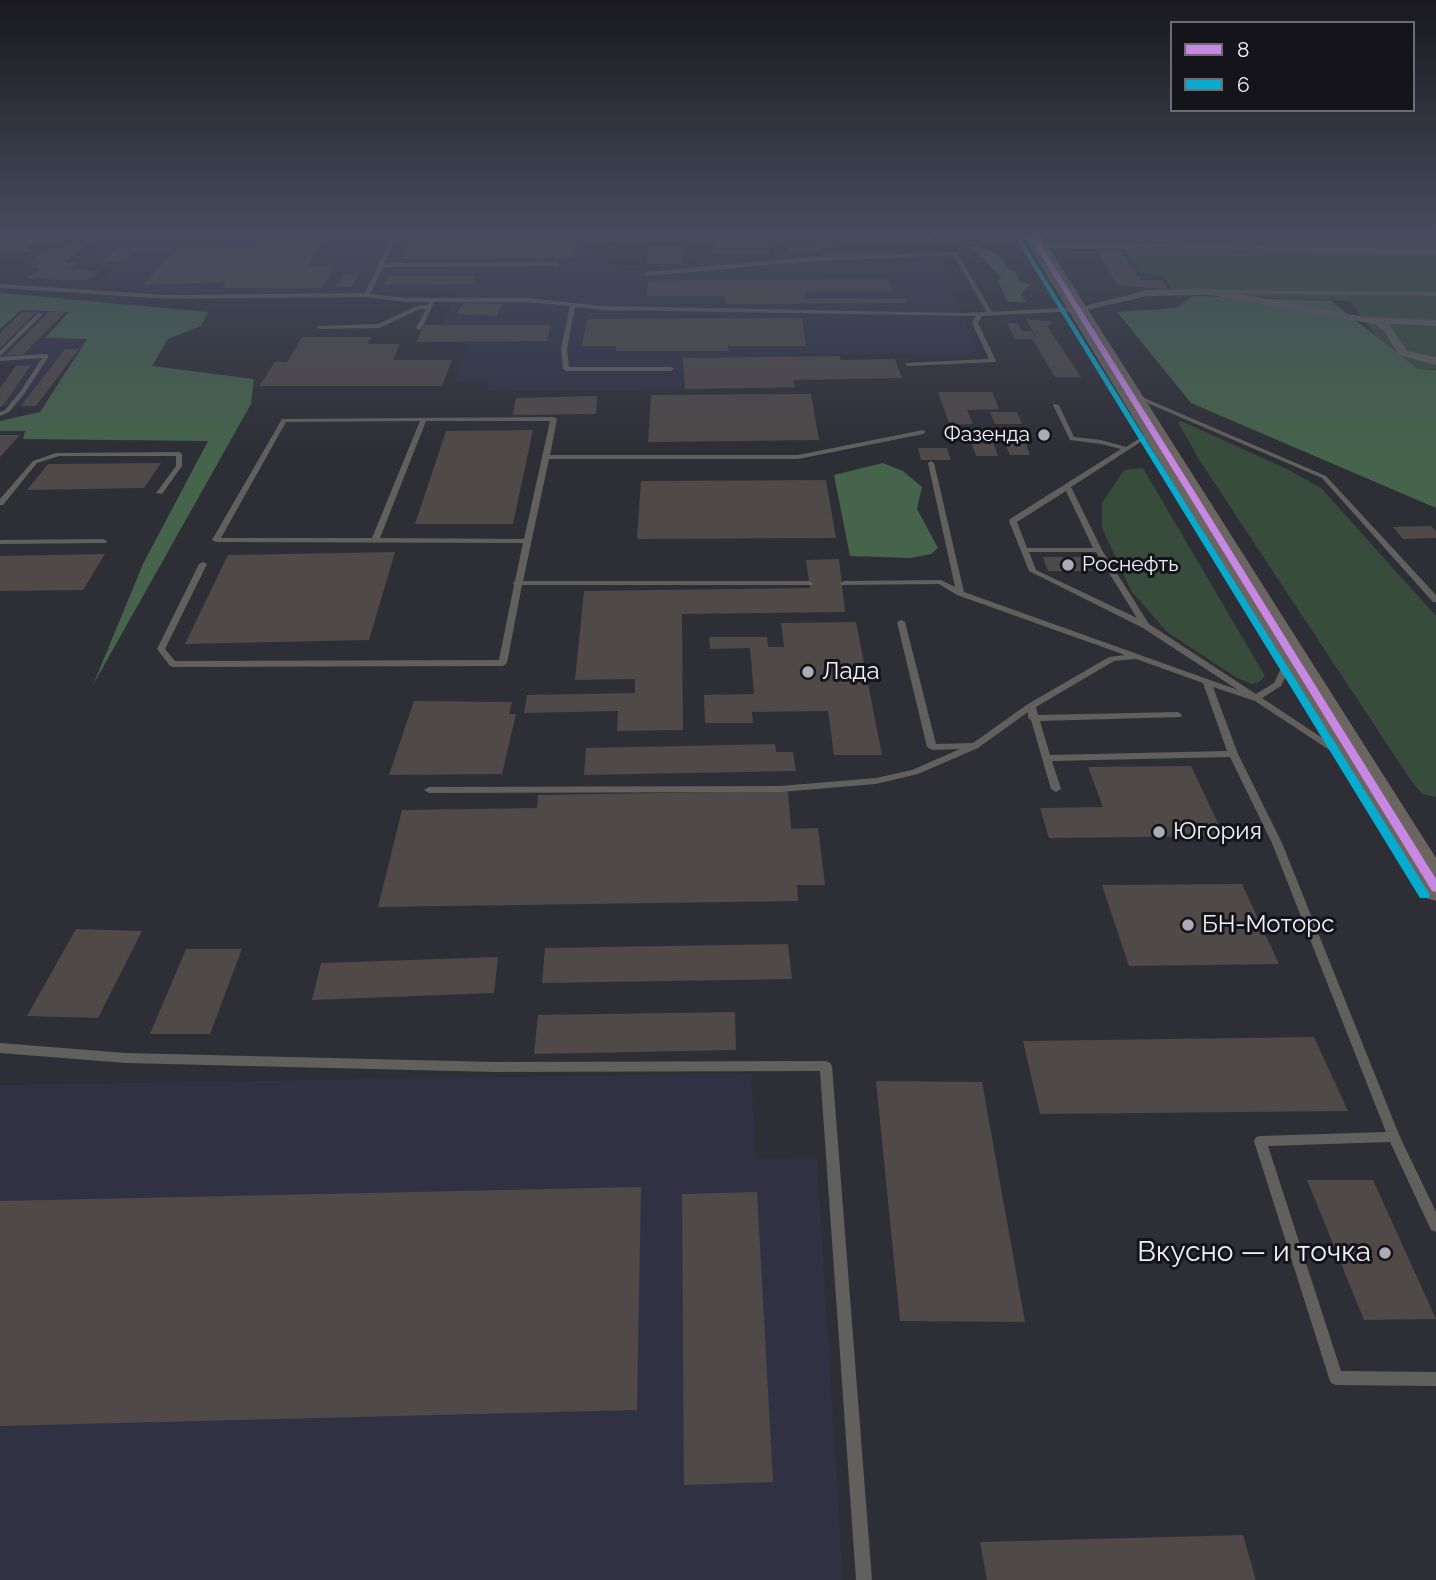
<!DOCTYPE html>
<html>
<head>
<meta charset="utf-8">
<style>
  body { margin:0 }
  #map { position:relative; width:1436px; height:1580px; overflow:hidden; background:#2e2e36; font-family:Raleway,sans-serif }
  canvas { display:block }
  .legend { position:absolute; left:1170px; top:21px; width:245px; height:91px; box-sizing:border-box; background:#14141a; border:2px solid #6c6c73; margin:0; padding:9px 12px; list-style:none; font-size:21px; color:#eff0f9 }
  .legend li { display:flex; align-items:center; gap:14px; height:35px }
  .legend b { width:35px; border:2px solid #6c6c73 }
</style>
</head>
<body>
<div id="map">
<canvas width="1436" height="1580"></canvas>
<ul class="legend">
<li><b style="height:9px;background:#c787e3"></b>8</li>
<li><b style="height:9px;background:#06acd0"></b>6</li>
</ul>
</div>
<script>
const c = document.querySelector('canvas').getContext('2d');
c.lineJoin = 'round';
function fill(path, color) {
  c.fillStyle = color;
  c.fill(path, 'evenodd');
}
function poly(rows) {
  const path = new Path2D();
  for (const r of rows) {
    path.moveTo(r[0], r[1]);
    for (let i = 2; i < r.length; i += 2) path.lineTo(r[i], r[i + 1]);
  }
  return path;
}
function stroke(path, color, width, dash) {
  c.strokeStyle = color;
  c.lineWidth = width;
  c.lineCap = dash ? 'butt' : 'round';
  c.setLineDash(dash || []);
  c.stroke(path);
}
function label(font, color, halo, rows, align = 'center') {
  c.font = font + ' Raleway,sans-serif';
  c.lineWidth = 6;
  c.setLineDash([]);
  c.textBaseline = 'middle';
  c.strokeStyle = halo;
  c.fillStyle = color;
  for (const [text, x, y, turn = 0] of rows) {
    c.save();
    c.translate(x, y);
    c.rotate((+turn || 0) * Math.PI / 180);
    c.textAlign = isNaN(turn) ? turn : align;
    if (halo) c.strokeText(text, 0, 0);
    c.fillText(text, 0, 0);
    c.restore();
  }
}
fill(poly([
  [107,234,579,234,579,240,618,272,714,262,940,262,978,352,789,355,794,389,488,391,490,382,455,382,468,343,435,343,458,292,182,294,93,287,112,270,80,266],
  [603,234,768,234,769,247,714,241,602,241],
  [22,312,65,312,39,340,87,339,36,406,0,407,0,388,16,366,0,361,0,333],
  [751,1073,756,1159,817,1158,843,1580,0,1580,0,1085]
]), '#313144');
fill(poly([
  [1251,234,1436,234,1436,369,1401,369,1350,301,1175,294,1162,275,1140,273,1125,249,1264,252],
  [1181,421,1287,469,1321,488,1436,616,1436,797,1422,794,1412,782,1198,458,1178,422],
  [1143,468,1265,676,1259,682,1252,684,1237,678,1167,632,1132,592,1102,528,1102,503,1124,470]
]), '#374c3a');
fill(poly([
  [978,245,998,255,1005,261,1005,267,1017,273,1018,281,1030,284,1020,295,1027,302,1008,302,998,281,1001,277,971,246],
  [0,293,208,312,201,326,168,339,152,366,254,379,251,404,93,685,143,564,208,441,23,439,25,431,0,431,0,421,40,412,87,339,45,338,69,312,21,310,0,329],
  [1193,296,1331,301,1418,369,1436,370,1436,508,1191,403,1117,312,1176,308],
  [883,463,903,471,922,487,917,509,938,548,931,554,910,558,850,556,834,475]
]), '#45644b');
fill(poly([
  [119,234,181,234,116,237],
  [414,234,577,234,573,258,401,259],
  [603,234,626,234,626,240,602,241],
  [812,234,850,234,851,238,835,238,838,247,819,247,819,253,788,253,788,247,816,248],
  [871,234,904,234,908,243,875,244],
  [1108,234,1178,234,1184,241,1113,241],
  [1415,235,1435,235,1436,244,1426,244],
  [0,236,43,236,25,249,0,249],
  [262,238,326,238,307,266,335,266,322,288,222,288,227,282,143,285,175,250,135,250,123,262,101,262,116,248,225,247,222,250,242,250,254,248],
  [714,239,768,239,770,254,714,254],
  [67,244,86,244,66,262,78,263,68,269,100,271,85,281,26,278,42,268,33,267,39,264,30,263,44,251,61,249],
  [683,246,682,264,647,264,648,247],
  [1097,251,1121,251,1141,280,1162,280,1168,289,1118,286],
  [824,252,874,252,875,256,825,256],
  [344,274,359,274,351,287,336,287],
  [388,276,476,276,472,284,383,285],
  [888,279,892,291,822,291,805,293,806,299,906,298,907,303,725,304,724,296,647,296,648,281],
  [464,303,503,304,496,316,456,314],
  [22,312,36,312,0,348,0,333],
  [49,312,65,312,23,355,6,355],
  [802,318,806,346,728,346,729,351,616,351,616,346,582,346,587,319],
  [1026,319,1050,321,1052,324,1047,326,1081,377,1055,377,1032,339,1015,339,1007,323,1018,323,1022,331,1031,331,1037,339],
  [424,325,551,325,547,341,417,342],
  [302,337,371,337,368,344,400,344,393,360,452,360,442,386,259,386,275,362,287,362],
  [65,349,79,349,36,406,21,406],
  [840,356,841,360,895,359,902,378,793,380,795,387,685,389,683,358],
  [31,365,2,407,0,407,0,388,16,366],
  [938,392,992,392,999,409,967,410,973,424,950,425],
  [811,394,819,440,648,442,651,395],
  [597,396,596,414,513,415,516,398],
  [990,412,1017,412,1022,424,995,424],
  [533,430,513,524,415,524,446,431],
  [0,435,20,435,0,457],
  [969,436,991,436,998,456,976,456],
  [1005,444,1026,444,1030,455,1010,455],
  [918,448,947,448,951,460,921,460],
  [161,463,144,488,27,490,48,464],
  [826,480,836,538,637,539,641,481],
  [1431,526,1436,531,1436,538,1403,539,1393,527],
  [395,552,369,640,185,644,228,555],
  [105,554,83,590,0,591,0,556],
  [1043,557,1085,557,1091,571,1048,571],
  [839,559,845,612,682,614,683,730,617,731,618,711,524,713,527,695,635,693,635,679,575,680,584,591,810,588,806,560],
  [856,622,882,755,834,755,828,711,752,712,753,723,705,723,704,695,754,694,750,648,710,649,709,637,767,637,768,647,784,647,781,623],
  [414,701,512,702,509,714,516,714,502,774,389,775],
  [775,744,776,752,793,752,796,771,584,775,586,748],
  [1191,766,1224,836,1049,838,1040,808,1103,807,1088,767],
  [788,791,791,829,818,828,825,885,797,885,798,901,378,907,402,810,537,808,538,795],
  [1242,884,1279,964,1129,966,1102,885],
  [76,929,142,931,98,1018,27,1016],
  [788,944,792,979,542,983,545,948],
  [186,949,242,949,210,1034,150,1034],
  [498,957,494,993,312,1000,321,963],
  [735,1012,736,1050,534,1054,538,1015],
  [1314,1037,1348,1111,1040,1114,1023,1041],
  [876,1081,982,1082,1025,1322,900,1321],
  [1307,1180,1373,1180,1436,1319,1364,1320],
  [641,1187,637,1410,0,1426,0,1201],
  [757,1192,773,1482,684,1485,682,1194],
  [1243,1535,1256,1580,987,1580,980,1542]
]), '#4f4948');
stroke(poly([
  [990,234,1001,237],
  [961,245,1002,238,1011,238,1013,242]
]), '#615f5f', 2.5, [2, 2.5]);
fill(poly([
  [393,234,397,234,384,263,556,262,559,264,556,266,383,267,370,294,405,298,527,298,602,306,961,313,987,312,953,255,800,262,647,276,644,274,647,272,800,258,955,252,957,253,992,312,1078,307,1081,309,1078,311,982,316,978,323,996,361,995,362,908,366,905,364,906,363,989,359,972,323,976,316,602,310,575,307,567,349,569,367,671,367,674,369,671,371,566,371,563,369,561,349,570,306,527,302,432,302,434,303,422,328,419,330,416,328,426,309,420,309,379,328,320,329,317,327,318,326,378,324,417,306,427,305,430,302,405,302,367,297,169,299,0,288,0,284,169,295,365,293,393,234],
  [633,234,761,234,759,235,635,235,633,234],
  [862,234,866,234,866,236,862,237,862,234],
  [926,234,930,234,933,243,929,243,926,234],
  [0,249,28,249,30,250,28,251,0,251,0,249],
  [1215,290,1436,292,1436,296,1213,293,1213,291,1215,290],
  [38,313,43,314,0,356,0,351,38,313],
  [46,354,49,356,24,394,9,412,0,416,0,412,5,410,20,392,42,358,0,361,0,357,46,354],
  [1131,394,1135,394,1326,476,1436,595,1436,602,1433,602,1322,478,1131,396,1131,394],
  [1054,404,1059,405,1074,437,1101,440,1126,447,1151,431,1156,432,1071,487,1102,550,1149,624,1256,694,1274,683,1287,656,1293,656,1294,658,1281,686,1262,698,1348,755,1343,758,1340,757,1255,701,1213,687,1238,754,1282,843,1400,1137,1436,1212,1436,1232,1431,1230,1390,1142,1268,1146,1341,1371,1436,1372,1436,1386,1336,1385,1331,1383,1329,1378,1254,1141,1256,1137,1260,1136,1386,1132,1272,843,1230,757,1052,761,1061,789,1056,792,1051,789,1031,720,1028,718,1028,712,978,748,918,774,876,784,780,792,429,793,424,790,429,787,780,786,876,778,912,770,960,749,932,750,927,747,897,622,901,620,905,622,936,744,973,743,1028,704,1109,657,1125,655,957,595,939,584,841,585,840,583,844,581,941,580,955,587,928,463,931,461,934,463,964,592,1238,690,1143,628,1029,571,1009,521,1010,519,1121,449,1101,444,1070,440,1053,405,1054,404],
  [1066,491,1093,548,1027,548,1017,522,1066,491],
  [1029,552,1096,552,1137,618,1036,570,1029,552],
  [1136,659,1203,683,1227,751,1050,755,1040,721,1181,717,1182,715,1178,712,1038,715,1036,707,1114,661,1136,659],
  [554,417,557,419,550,455,798,455,923,430,926,432,923,434,798,459,549,459,523,581,809,581,813,583,812,585,522,585,507,663,503,666,173,667,170,666,157,649,199,564,203,562,207,564,165,649,175,661,499,660,514,585,513,583,515,581,523,543,216,542,212,540,282,419,554,417],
  [420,421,372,538,221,538,286,422,420,421],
  [426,421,550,421,524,539,380,538,426,421],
  [179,452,182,454,182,466,162,494,156,493,176,466,176,456,59,456,37,463,3,505,0,505,0,499,33,461,56,453,179,452],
  [103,539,107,541,106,543,0,544,0,540,103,539],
  [0,1043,126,1053,495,1062,826,1061,830,1063,832,1066,872,1580,856,1580,820,1071,495,1072,126,1063,0,1053,0,1043]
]), '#62605c');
fill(poly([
  [1039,243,1436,248,1436,254,1036,248,1039,243],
  [1211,289,1365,317,1436,320,1436,326,1389,324,1407,351,1436,357,1436,365,1399,355,1384,331,1375,324,1211,295,1147,296,1078,312,1073,309,1147,290,1211,289]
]), '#62605c');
fill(poly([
  [1022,234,1040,234,1436,858,1436,901,1423,897,1022,234]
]), '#6a6560');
fill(poly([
  [1028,234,1034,234,1436,879,1436,892,1432,891,1028,234]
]), '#c787e3');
fill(poly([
  [1017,240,1022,241,1428,892,1430,895,1428,898,1420,898,1017,240]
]), '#06acd0');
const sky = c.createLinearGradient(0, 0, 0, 455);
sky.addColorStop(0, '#19191e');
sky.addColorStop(0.51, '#464c5d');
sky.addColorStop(1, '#464c5d00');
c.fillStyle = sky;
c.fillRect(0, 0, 1436, 455);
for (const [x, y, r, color] of [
  [1044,435,7,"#abacb5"],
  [1068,565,7,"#abacb5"],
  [808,672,7,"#abacb5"],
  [1159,832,7,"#abacb5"],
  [1188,925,7,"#abacb5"],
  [1385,1253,7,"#abacb5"]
]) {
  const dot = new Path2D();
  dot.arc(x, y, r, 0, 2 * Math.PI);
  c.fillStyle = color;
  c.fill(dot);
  stroke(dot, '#14141a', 2.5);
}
label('21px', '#eff0f9', '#14141a', [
  ["Фазенда",1030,435],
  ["Роснефть",1082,565,"left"]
], 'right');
label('24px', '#eff0f9', '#14141a', [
  ["Лада",822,672],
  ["Югория",1173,832],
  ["БН-Моторс",1202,925]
], 'left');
label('28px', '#eff0f9', '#14141a', [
  ["Вкусно — и точка",1371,1253]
], 'right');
</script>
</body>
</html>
